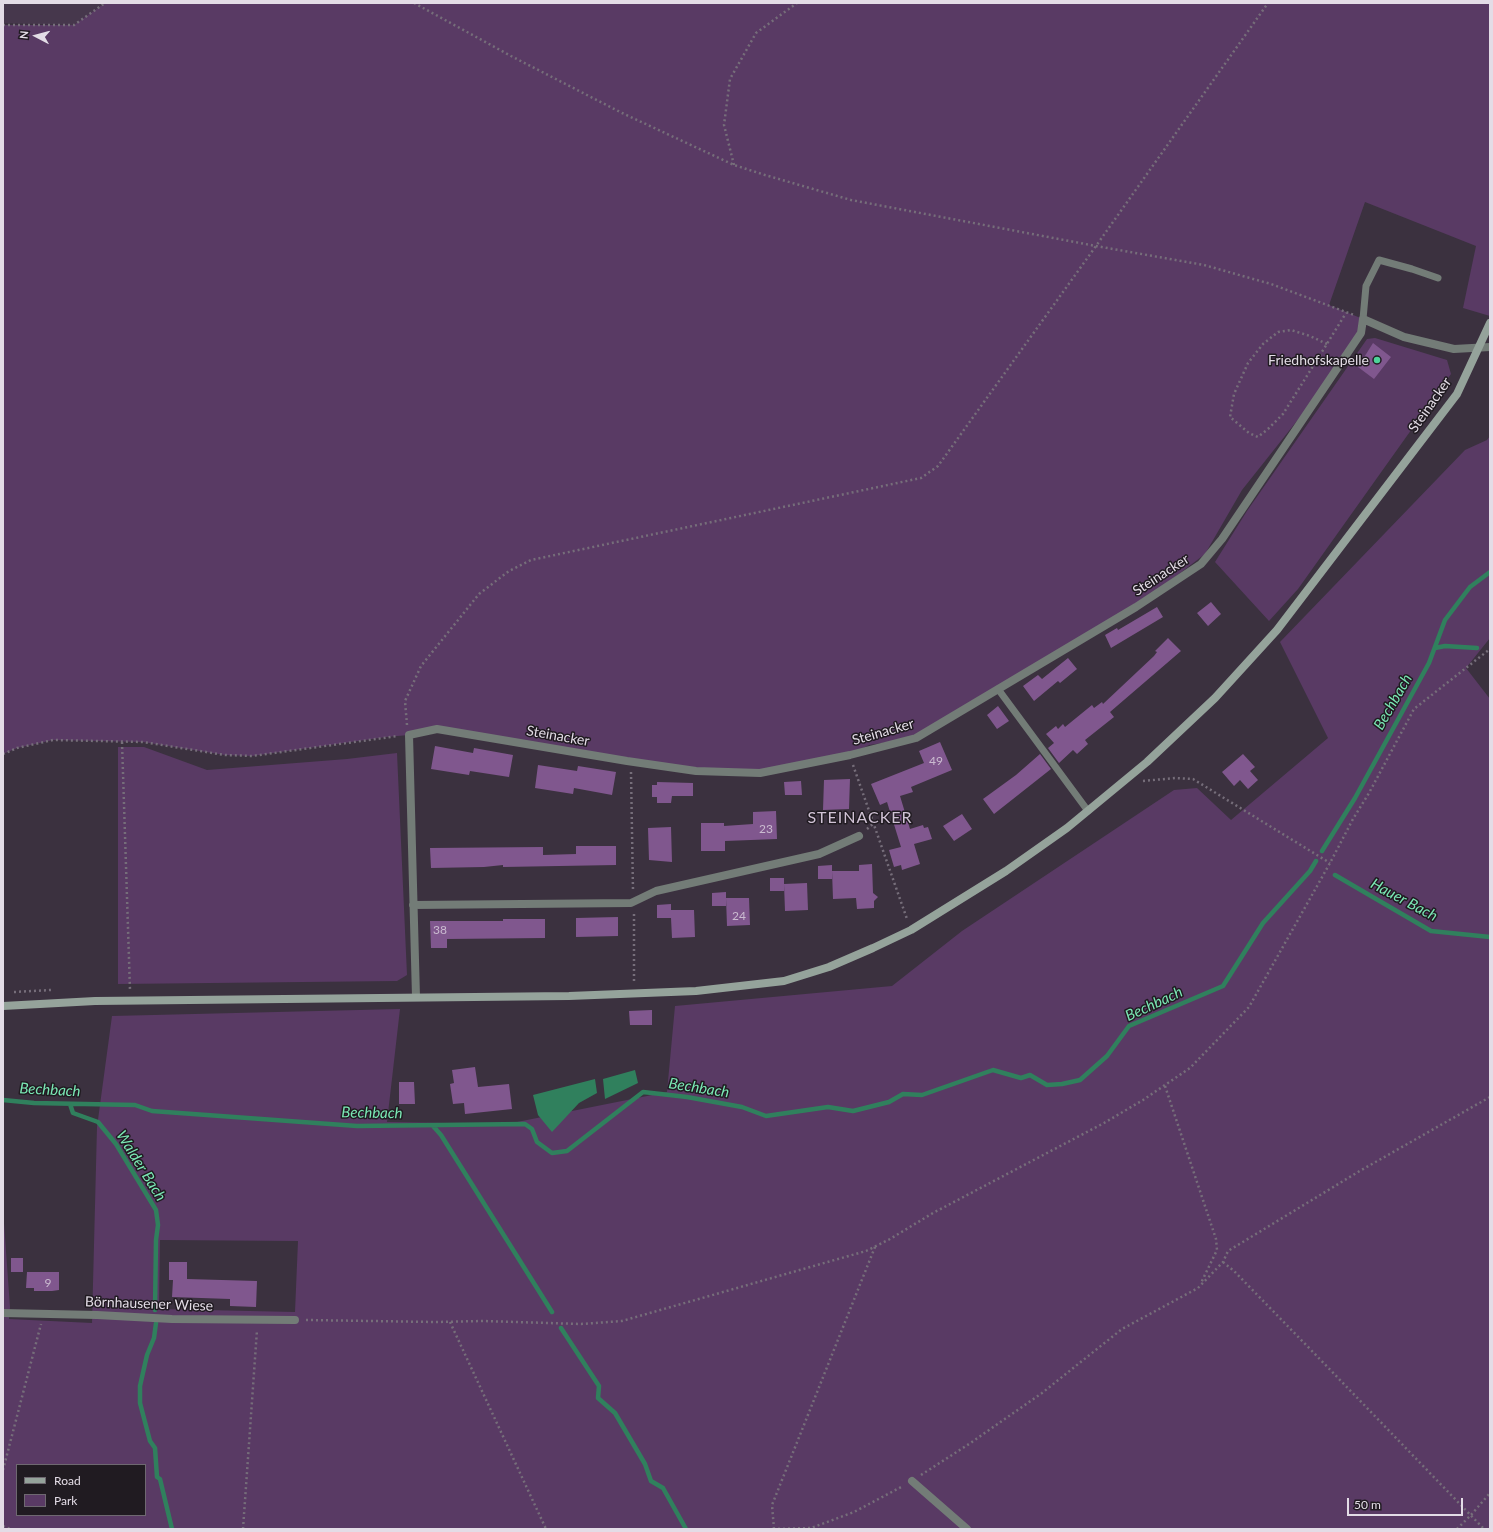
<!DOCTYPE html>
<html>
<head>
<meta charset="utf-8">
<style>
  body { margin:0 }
  #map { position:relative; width:1493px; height:1532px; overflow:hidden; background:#3b313f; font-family:Lato,sans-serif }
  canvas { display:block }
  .frame { position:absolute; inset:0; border:4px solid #e3dce6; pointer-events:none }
  .legend { position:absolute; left:16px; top:1464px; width:130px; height:52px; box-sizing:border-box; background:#201b21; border:1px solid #6e6870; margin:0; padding:5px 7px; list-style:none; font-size:12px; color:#e3dce6 }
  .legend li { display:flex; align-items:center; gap:8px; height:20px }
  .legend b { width:20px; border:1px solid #6e6870 }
  .north { position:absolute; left:16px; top:16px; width:40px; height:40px; -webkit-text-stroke:3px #201b21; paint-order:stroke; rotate:276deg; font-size:11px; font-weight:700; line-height:16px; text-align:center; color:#e3dce6 }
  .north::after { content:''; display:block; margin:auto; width:14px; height:18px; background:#e3dce6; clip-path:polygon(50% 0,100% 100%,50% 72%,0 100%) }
  .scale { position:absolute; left:1347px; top:1498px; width:116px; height:18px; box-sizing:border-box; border:2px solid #e3dce6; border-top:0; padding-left:5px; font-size:12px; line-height:14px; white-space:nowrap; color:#e3dce6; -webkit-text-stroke:3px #201b21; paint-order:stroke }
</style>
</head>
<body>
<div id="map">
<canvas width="1493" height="1532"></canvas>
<div class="frame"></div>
<ul class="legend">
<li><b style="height:5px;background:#95a39b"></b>Road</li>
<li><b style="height:11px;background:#593a64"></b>Park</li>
</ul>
<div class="north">N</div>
<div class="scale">50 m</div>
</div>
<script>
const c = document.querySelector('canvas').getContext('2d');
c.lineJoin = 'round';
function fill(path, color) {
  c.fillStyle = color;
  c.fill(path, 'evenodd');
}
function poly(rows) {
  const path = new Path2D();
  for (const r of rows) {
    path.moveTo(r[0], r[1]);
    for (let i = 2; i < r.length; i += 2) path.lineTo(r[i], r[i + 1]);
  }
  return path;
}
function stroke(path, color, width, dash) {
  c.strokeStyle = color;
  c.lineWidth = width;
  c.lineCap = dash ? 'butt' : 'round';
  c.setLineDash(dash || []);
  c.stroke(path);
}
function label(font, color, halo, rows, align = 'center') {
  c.font = font + ' Lato,sans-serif';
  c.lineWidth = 3;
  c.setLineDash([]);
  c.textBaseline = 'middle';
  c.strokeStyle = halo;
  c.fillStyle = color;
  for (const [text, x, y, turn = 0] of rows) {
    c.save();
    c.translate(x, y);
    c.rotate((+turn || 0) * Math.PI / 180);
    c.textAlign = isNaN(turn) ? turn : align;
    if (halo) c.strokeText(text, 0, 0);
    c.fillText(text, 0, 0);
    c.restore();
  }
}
fill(poly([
  [3,3,105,3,74,25,3,23]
]), '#46374c');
fill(poly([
  [105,3,1490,3,1490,316,1463,308,1476,246,1365,202,1329,305,1363,319,1361,333,1331,378,1242,490,1205,554,1136,607,916,738,869,745,850,755,760,773,696,771,437,729,409,735,386,737,252,756,225,755,143,742,53,740,17,748,3,754,3,25,74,25],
  [1375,338,1447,360,1451,374,1298,589,1269,621,1215,562,1247,511,1367,339],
  [1490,436,1490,638,1466,668,1490,699,1490,1529,3,1529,3,1209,10,1307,9,1319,92,1323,97,1127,112,1016,400,1009,387,1122,507,1124,667,1092,675,1006,892,986,962,931,1174,790,1197,788,1231,820,1328,738,1280,642,1465,450,1487,440],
  [160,1240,298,1241,295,1312,159,1309],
  [17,1465,145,1465,145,1515,17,1515],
  [118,747,144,747,207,770,347,759,397,753,407,975,397,981,118,984]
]), '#593a64');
fill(poly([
  [635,1070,638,1083,605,1099,603,1079],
  [595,1079,597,1093,579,1103,552,1132,538,1115,533,1095]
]), '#30805d');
stroke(poly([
  [1435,648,1445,646,1477,648],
  [1322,851,1355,798,1429,663,1445,620,1470,587,1490,572],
  [1335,875,1431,931,1490,937],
  [3,1100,34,1103,135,1105,152,1111,357,1126,525,1124,532,1129,537,1142,552,1153,567,1151,643,1092,687,1097,742,1107,766,1116,828,1107,853,1111,889,1102,903,1094,922,1095,993,1070,1021,1078,1030,1075,1047,1085,1062,1084,1080,1080,1107,1056,1129,1026,1223,986,1263,923,1310,871,1316,861],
  [70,1104,73,1113,98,1122,116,1144,156,1210,158,1225,156,1240,155,1310],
  [433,1126,441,1135,552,1312],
  [156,1323,154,1338,147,1355,140,1386,140,1403,150,1441,155,1448,157,1477,160,1479,172,1529],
  [561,1328,599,1386,598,1398,615,1413,645,1464,651,1481,663,1488,686,1529]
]), '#30805d', 4.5);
fill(poly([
  [1373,343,1391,357,1374,379,1358,367],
  [1211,602,1221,614,1208,626,1197,613],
  [1157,607,1163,617,1111,648,1105,635,1117,628,1118,630],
  [1168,638,1181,651,1110,712,1114,717,1085,740,1088,744,1077,754,1073,750,1059,763,1048,748,1054,743,1046,734,1056,726,1058,729,1063,724,1065,727,1092,705,1094,708,1102,702,1103,704,1154,656,1157,652,1155,651],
  [1068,658,1077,669,1060,683,1058,681,1034,701,1023,686,1038,675,1042,679],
  [998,706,1009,721,997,729,987,715],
  [940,742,952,770,911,787,913,792,900,796,910,829,923,825,924,828,928,827,932,839,914,844,920,864,902,870,901,865,894,867,889,850,901,847,887,802,880,805,871,784,924,763,919,751],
  [435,746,473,753,474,748,513,755,509,777,470,771,469,775,431,769],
  [1040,754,1051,769,994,814,983,799,1016,775],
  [1243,754,1255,767,1250,771,1258,780,1248,789,1240,780,1234,786,1222,772],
  [538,765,577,771,578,766,616,772,612,795,574,788,573,794,535,788],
  [850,779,849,809,823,810,824,780],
  [801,781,802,795,785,795,784,782],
  [657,782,693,783,693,796,672,796,671,803,657,803,657,797,652,797,652,785,657,785],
  [776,811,777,839,725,841,725,851,701,851,701,823,724,823,724,826,753,824,753,812],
  [962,814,972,829,954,841,943,826],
  [671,827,672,862,649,860,648,828],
  [576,846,616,846,616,865,503,867,503,865,484,867,431,868,430,848,543,847,543,855,576,854],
  [872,864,873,893,878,897,874,901,874,908,857,909,856,898,833,899,832,871,859,871,859,865],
  [832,865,832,879,818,879,818,866],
  [770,878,784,878,784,891,770,891],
  [807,883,808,910,785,911,784,884],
  [726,892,726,906,712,906,712,893],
  [726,898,749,898,750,925,727,926],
  [671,904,671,910,694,910,695,937,672,938,671,918,657,918,657,905],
  [618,917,618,936,576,937,576,918],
  [503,919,545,919,545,938,447,939,447,948,431,948,430,921,503,921],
  [652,1010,652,1025,630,1025,629,1011],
  [475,1067,478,1087,509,1084,512,1109,465,1114,464,1103,453,1104,450,1084,454,1083,452,1070],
  [399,1082,414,1082,415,1104,399,1104],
  [11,1258,23,1258,23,1272,11,1272],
  [169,1262,187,1262,187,1279,257,1281,256,1307,230,1306,230,1299,172,1297,173,1280,169,1280],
  [27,1272,59,1272,59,1290,52,1291,34,1291,34,1288,26,1288]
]), '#80578e');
stroke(poly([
  [414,3,511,56,622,113,734,165,765,175,851,200,1096,246,1204,265,1271,284,1354,315],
  [3,25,74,25,105,3],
  [734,165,724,125,730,79,756,33,797,3],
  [1327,344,1310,336,1291,330,1278,332,1263,344,1248,363,1234,394,1230,417,1249,433,1258,437,1268,429,1283,414,1325,347,1346,313],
  [407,725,405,701,421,666,479,594,509,571,531,560,921,478,938,466,1096,246,1268,3],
  [122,742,130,990],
  [3,754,17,748,53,740,143,742,225,755,252,756,398,736],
  [853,765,907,919],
  [631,772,633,891],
  [1143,781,1175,778,1193,779,1330,863],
  [867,829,874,823],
  [634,914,634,983],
  [14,992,51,990],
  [1165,1086,1216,1239,1217,1250,1201,1283],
  [1223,1262,1234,1271,1312,1351,1484,1529],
  [306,1320,435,1322,483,1321,581,1324,622,1321,866,1251,890,1239,933,1213,1104,1123,1143,1100,1190,1068,1249,1007,1330,863,1353,819,1369,793,1414,709,1490,649],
  [450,1322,546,1529],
  [3,1470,41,1324],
  [921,1475,969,1444,1042,1393,1122,1329,1198,1288,1223,1262,1228,1251,1358,1172,1490,1097],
  [3,1526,10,1529],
  [243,1529,257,1330],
  [773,1529,811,1528,854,1512,903,1486],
  [774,1529,772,1505,875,1247],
  [1457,1529,1471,1515,1490,1493]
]), '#766e7a', 2.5, [2, 3]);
stroke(poly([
  [1363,319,1366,286,1379,260,1412,269,1438,278],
  [998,689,1088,811]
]), '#737c77', 7);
stroke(poly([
  [413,905,631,903,656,891,819,854,859,836],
  [416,997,409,735,437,729,627,761,696,771,760,773,850,755,916,738,1136,607,1201,564,1222,539,1361,333,1363,319,1404,337,1454,349,1490,347],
  [3,1313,97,1315,172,1319,295,1320],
  [912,1481,967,1529]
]), '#737c77', 8);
stroke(poly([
  [3,1006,95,1001,569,996,696,991,784,981,829,967,873,948,911,930,1006,871,1067,828,1147,762,1215,698,1277,630,1457,394,1490,323]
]), '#95a39b', 8);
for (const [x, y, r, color] of [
  [1377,360,4,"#4dd39a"]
]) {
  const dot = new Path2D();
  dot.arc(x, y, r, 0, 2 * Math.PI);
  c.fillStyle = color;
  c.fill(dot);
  stroke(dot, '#201b21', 1.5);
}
label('12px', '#cabbd0', null, [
  ["49",936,761],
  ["23",766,829],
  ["24",739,916],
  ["38",440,930],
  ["9",48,1283]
]);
label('14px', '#e3dce6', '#201b21', [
  ["Friedhofskapelle",1369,360]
], 'right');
label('14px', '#e3dce6', '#201b21', [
  ["Steinacker",1430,405,-55],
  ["Steinacker",1161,575,-33],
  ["Steinacker",883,732,-16],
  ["Steinacker",558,736,10],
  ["Börnhausener Wiese",149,1304,2]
]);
label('italic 15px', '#7be8b5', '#201b21', [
  ["Bechbach",1393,702,-60],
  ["Hauer Bach",1404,900,28],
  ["Bechbach",1154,1004,-25],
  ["Bechbach",699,1088,9],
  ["Bechbach",50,1090,3],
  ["Bechbach",372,1113,1],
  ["Walder Bach",141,1166,58]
]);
c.letterSpacing = '1px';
label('16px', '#d0c2d5', '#201b21', [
  ["STEINACKER",860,818]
]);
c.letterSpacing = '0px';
</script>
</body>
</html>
